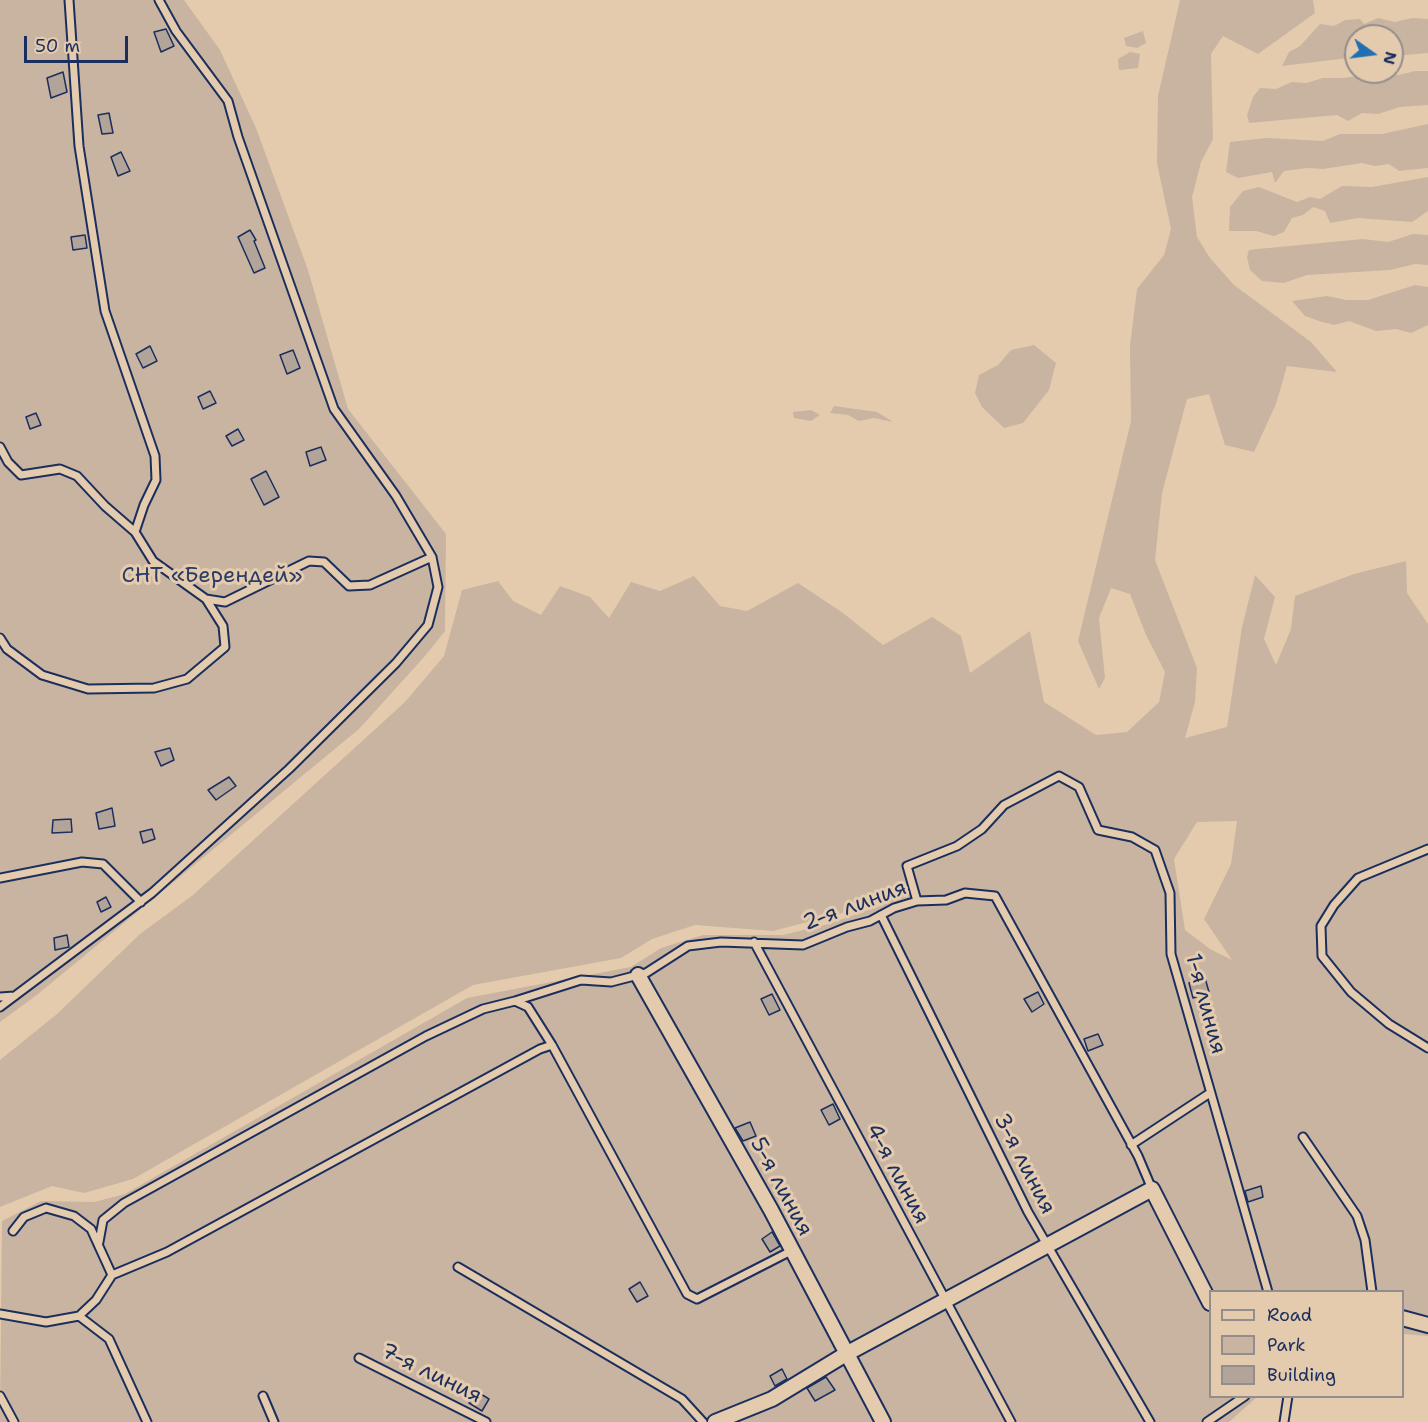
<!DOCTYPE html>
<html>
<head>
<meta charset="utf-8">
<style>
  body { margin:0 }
  #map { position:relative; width:1428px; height:1422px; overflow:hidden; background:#e5cbad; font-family:"Shantell Sans",sans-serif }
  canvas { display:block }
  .legend { position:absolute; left:1209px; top:1290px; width:195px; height:108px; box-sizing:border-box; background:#e5cbad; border:2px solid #948d8d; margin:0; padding:8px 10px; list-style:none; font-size:18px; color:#1b2f5e }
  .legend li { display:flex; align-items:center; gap:12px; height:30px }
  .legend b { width:30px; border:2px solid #948d8d }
  .north { position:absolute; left:1344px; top:24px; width:60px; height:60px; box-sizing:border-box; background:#e5cbad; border:2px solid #948d8d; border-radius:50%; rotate:104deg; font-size:16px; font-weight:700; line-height:24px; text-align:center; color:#1b2f5e }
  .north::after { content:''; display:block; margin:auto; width:21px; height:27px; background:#1f6fb2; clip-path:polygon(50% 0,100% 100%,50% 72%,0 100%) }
  .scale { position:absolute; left:24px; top:36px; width:104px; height:27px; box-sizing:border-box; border:3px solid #1b2f5e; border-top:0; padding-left:8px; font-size:18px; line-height:21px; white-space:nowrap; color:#1b2f5e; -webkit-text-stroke:4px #e5cbad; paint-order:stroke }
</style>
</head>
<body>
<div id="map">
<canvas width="1428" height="1422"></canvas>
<ul class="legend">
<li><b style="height:8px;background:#e5cbad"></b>Road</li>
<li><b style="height:16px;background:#c8b4a1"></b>Park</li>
<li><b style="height:16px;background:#b3a499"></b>Building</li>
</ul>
<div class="north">N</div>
<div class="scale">50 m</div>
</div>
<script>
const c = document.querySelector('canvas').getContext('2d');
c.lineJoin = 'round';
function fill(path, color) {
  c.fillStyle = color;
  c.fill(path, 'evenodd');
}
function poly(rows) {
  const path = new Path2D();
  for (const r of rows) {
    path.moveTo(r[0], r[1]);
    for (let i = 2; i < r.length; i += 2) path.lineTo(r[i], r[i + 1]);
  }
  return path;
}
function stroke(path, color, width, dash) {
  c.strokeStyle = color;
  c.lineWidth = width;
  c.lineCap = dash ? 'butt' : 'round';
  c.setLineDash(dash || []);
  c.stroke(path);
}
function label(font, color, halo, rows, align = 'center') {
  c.font = font + ' "Shantell Sans",sans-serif';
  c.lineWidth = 6;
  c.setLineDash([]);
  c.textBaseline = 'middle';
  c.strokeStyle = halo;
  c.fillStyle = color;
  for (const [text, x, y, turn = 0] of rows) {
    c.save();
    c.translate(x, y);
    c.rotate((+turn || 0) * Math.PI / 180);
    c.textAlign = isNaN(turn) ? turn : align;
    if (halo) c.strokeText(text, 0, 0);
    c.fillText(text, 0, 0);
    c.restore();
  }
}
fill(poly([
  [0,0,184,0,220,50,256,128,308,270,348,409,446,534,445,631,425,656,359,729,38,994,0,1022],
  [1180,0,1313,0,1315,13,1258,54,1223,36,1211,54,1213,139,1201,162,1192,197,1197,237,1210,258,1234,285,1311,342,1337,372,1287,366,1276,404,1254,452,1225,445,1209,394,1187,399,1162,493,1155,560,1197,668,1195,702,1185,738,1227,727,1242,627,1255,575,1275,597,1264,639,1276,665,1291,629,1295,596,1354,574,1406,561,1407,593,1428,624,1428,1336,1403,1334,1402,1292,1210,1292,1210,1396,1257,1397,1229,1422,0,1422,2,1221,41,1201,94,1202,125,1194,467,998,631,967,661,948,703,935,783,935,828,924,880,906,881,903,773,931,695,925,652,939,621,958,473,985,133,1179,84,1193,52,1186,0,1207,0,1060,57,1014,140,934,193,895,405,702,444,656,462,590,498,581,513,601,541,615,560,586,590,597,609,618,631,582,660,591,694,576,720,606,747,611,798,583,843,613,883,645,932,617,961,636,970,673,1030,631,1044,702,1096,735,1127,732,1159,702,1165,672,1146,635,1130,594,1111,588,1099,618,1105,678,1099,689,1078,641,1131,421,1130,346,1137,289,1164,255,1171,229,1157,163,1158,96],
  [1237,821,1231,864,1204,919,1232,960,1210,949,1185,930,1174,859,1197,822],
  [1378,18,1395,22,1412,18,1428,19,1428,53,1392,56,1392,36,1356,36,1356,57,1282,66,1289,52,1300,46,1320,24,1334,26,1345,20,1360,19,1364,24],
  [1143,31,1146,43,1137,48,1126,46,1124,38],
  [1130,52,1140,54,1138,68,1119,70,1118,59],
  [1415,71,1428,71,1428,105,1400,107,1378,114,1362,113,1348,121,1337,115,1249,123,1247,115,1253,97,1260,88,1276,89,1292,82,1306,83,1323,78,1343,78,1386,72,1399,75],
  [1428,124,1428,168,1399,171,1389,164,1375,166,1362,163,1323,169,1307,168,1284,171,1275,183,1272,172,1238,178,1226,172,1230,142,1267,138,1323,141,1340,134,1382,134],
  [1428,177,1428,211,1412,222,1358,218,1330,223,1325,211,1313,207,1303,215,1292,218,1284,232,1274,236,1256,231,1229,231,1230,207,1243,191,1259,187,1297,202,1310,197,1320,199,1342,186,1372,187],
  [1413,234,1428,235,1428,265,1415,264,1390,270,1307,275,1284,283,1262,281,1250,270,1247,257,1249,250,1258,249,1363,239,1388,242],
  [1415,285,1428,287,1428,325,1411,333,1396,329,1376,331,1349,321,1334,325,1319,321,1305,316,1292,301,1327,296,1346,300,1368,300],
  [1034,345,1056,363,1049,390,1023,423,1004,428,982,407,975,393,979,375,998,365,1011,350],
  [834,406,877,412,893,422,874,418,859,421,848,415,830,413],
  [811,410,820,415,811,421,794,418,793,412]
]), '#c8b4a1');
const building = poly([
  [166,29,174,46,161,52,154,32,166,29],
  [63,72,67,92,51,98,47,78,63,72],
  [109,113,113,133,102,134,98,115,109,113],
  [121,152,130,171,118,176,111,157,121,152],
  [250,230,256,240,254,241,265,268,254,273,238,237,250,230],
  [85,235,87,248,73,250,71,237,85,235],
  [150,346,157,361,143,368,136,354,150,346],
  [293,350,300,368,287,374,280,355,293,350],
  [210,391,216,403,203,409,198,397,210,391],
  [36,413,41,425,30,429,26,417,36,413],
  [238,429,244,440,232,446,226,436,238,429],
  [321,447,326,460,310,466,306,452,321,447],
  [266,471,279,497,264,505,251,479,266,471],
  [170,748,174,760,161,766,155,752,170,748],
  [229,777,236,786,216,800,208,790,229,777],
  [112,808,115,826,99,829,96,813,112,808],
  [71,819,72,832,52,833,53,820,71,819],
  [152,829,155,839,143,843,140,832,152,829],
  [106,897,111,907,101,912,97,902,106,897],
  [67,935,69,947,55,950,54,938,67,935],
  [1205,978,1209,992,1193,998,1189,983,1205,978],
  [1038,992,1044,1004,1032,1012,1024,999,1038,992],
  [772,994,780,1010,769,1015,761,999,772,994],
  [1098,1034,1103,1045,1088,1051,1084,1039,1098,1034],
  [833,1104,840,1119,829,1125,821,1110,833,1104],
  [750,1122,756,1136,743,1141,735,1128,750,1122],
  [1261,1186,1263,1197,1248,1202,1245,1191,1261,1186],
  [772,1232,780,1246,770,1252,762,1239,772,1232],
  [640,1282,648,1296,637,1302,629,1289,640,1282],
  [782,1369,787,1379,775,1386,770,1376,782,1369],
  [826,1377,835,1390,815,1401,807,1388,826,1377],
  [476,1391,489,1399,482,1411,469,1403,476,1391]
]);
fill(building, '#b3a499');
stroke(building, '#1b2f5e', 1.5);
const lane = poly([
  [69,0,79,146,105,311,155,456,156,480,144,505,135,532],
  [0,447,8,462,21,475,60,469,77,476,105,506,135,532,153,561,206,599,225,602,309,561,324,562,349,586,370,585,432,557],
  [0,638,7,649,42,675,88,689,154,688,187,679,225,647,223,626,206,599],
  [1428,849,1358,878,1334,905,1321,926,1322,956,1351,992,1389,1024,1428,1048],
  [0,878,82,862,103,864,141,902],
  [917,901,907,866,957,846,982,829,1004,805,1059,776,1079,787,1098,830,1132,837,1155,850,1170,893,1171,954,1268,1292],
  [881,915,1028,1212,1150,1422],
  [754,942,1011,1422],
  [0,997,14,996],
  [515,1001,581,980,611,982,646,973,688,946,721,942,803,945,847,927,870,921,894,908,917,901,946,900,965,893,995,896,1138,1156,1152,1189],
  [0,1007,152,893,289,769,396,663,428,625,438,587,432,557,396,496,334,409,238,137,228,101,176,31,159,0],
  [1303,1137,1357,1216,1365,1240,1372,1292],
  [1131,1145,1210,1093],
  [13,1231,24,1217,46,1208,74,1216,91,1229,112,1275],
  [99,1242,103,1220,124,1203,426,1036,483,1009,515,1001,528,1007,552,1045],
  [458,1267,682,1399,703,1422],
  [0,1314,46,1322,79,1316,109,1339,147,1422],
  [79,1316,96,1300,112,1275,167,1252,540,1049,552,1045,687,1294,697,1299,791,1251],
  [359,1358,486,1422],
  [0,1396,14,1422],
  [263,1396,274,1422],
  [1207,1422,1245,1396],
  [1284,1422,1288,1396]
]);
const street = poly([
  [638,975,771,1210,883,1422],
  [1402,1318,1428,1325],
  [715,1422,772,1399,846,1354,1152,1189,1210,1303]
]);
stroke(lane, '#1b2f5e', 11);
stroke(street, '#1b2f5e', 18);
stroke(lane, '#e5cbad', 7);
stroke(street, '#e5cbad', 14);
label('22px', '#2c3c65', '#e5cbad', [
  ["СНТ «Берендей»",212,576]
]);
label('22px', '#1b2f5e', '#e5cbad', [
  ["2-я линия",855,906,-20],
  ["1-я линия",1205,1004,75],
  ["3-я линия",1024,1164,63],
  ["4-я линия",897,1174,62],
  ["5-я линия",781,1187,62],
  ["7-я линия",431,1374,26]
]);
</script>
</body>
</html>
